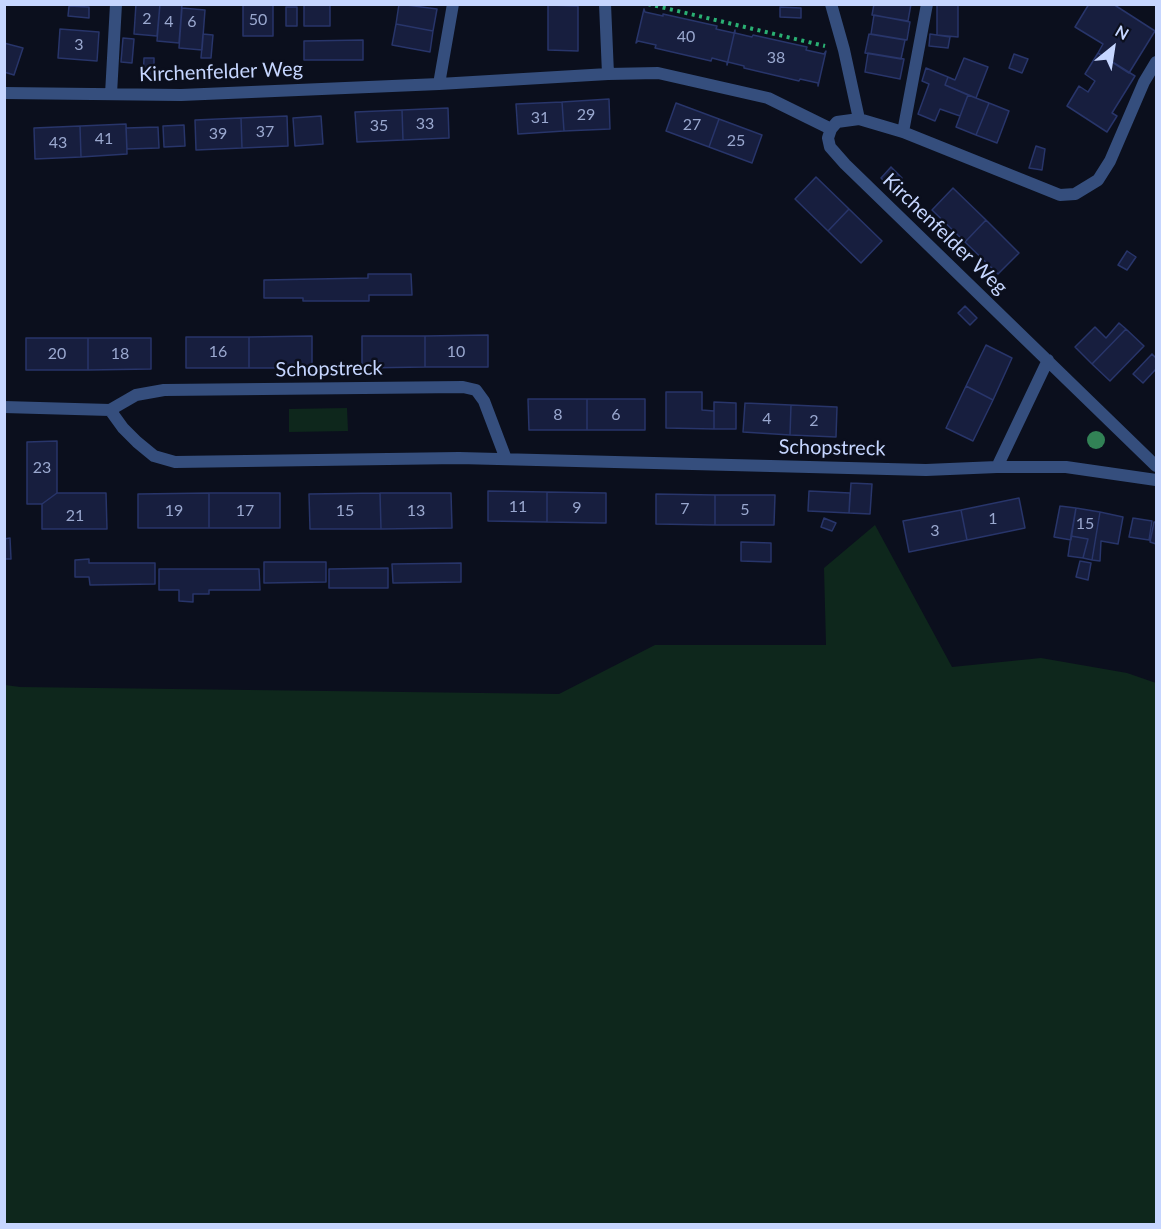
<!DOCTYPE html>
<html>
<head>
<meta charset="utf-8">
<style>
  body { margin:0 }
  #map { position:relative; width:1161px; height:1229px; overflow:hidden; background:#0b0f1d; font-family:Lato,sans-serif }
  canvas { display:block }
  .frame { position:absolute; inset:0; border:6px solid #c6d6ff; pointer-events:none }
  .north { position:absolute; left:1083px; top:18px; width:60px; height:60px; -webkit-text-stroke:4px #0b0f1d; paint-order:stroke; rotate:30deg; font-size:16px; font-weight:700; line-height:24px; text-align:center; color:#c6d6ff }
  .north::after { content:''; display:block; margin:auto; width:21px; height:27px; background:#c6d6ff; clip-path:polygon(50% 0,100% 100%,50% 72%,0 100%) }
</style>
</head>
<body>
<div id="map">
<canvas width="1161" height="1229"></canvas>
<div class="frame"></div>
<div class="north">N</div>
</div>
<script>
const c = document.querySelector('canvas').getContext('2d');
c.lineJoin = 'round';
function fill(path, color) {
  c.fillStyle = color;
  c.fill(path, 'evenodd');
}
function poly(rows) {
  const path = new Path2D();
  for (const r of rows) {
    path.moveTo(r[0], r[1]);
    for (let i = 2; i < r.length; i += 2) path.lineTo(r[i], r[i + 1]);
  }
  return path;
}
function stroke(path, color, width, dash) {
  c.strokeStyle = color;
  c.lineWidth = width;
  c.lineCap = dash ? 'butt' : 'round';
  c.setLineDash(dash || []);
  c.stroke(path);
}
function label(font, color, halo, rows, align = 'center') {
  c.font = font + ' Lato,sans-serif';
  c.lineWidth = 5;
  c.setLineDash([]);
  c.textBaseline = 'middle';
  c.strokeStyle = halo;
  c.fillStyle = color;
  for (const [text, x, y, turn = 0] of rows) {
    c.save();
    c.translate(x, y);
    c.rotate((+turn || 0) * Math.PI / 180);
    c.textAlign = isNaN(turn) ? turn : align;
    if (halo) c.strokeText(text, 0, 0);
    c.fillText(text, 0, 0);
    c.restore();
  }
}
fill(poly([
  [347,408,348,431,289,432,289,409],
  [875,525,952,667,1041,658,1127,673,1156,683,1156,1224,5,1224,5,685,20,687,559,694,655,645,826,645,824,568]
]), '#0e271c');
const building = poly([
  [136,4,160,4,157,36,134,34,136,4],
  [160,4,182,4,179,43,157,41,160,4],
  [243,4,273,4,273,36,243,36,243,4],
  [304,4,330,4,330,26,304,26,304,4],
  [399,4,437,9,433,31,396,24,399,4],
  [874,4,911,4,908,21,872,15,874,4],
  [937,4,958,4,958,37,937,35,937,4],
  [1089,4,1113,4,1155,31,1129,73,1098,53,1103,44,1075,27,1089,4],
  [548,5,578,6,578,51,548,50,548,5],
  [69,6,89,7,89,18,68,16,69,6],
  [286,7,297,7,297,26,286,26,286,7],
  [780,7,801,8,801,18,780,17,780,7],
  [182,8,205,10,202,50,179,48,182,8],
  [644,9,645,12,663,16,663,14,717,26,716,29,734,33,735,30,727,65,727,62,712,58,711,61,655,48,656,45,638,41,636,43,644,9],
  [874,15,910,22,907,40,871,34,874,15],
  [396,24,433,31,430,52,392,45,396,24],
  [60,29,99,32,97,61,58,58,60,29],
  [735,30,735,33,752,37,753,35,807,47,806,50,824,54,826,51,818,86,818,83,800,79,799,81,744,68,744,66,728,62,727,65,735,30],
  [203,34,213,35,211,58,201,58,203,34],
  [869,34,905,40,901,59,865,53,869,34],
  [930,34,950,37,948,48,929,46,930,34],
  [123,38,134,39,132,63,121,62,123,38],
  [363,40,363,60,304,60,304,41,363,40],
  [4,43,23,48,14,75,4,72,4,43],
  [868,53,904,59,900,79,865,72,868,53],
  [1098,53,1135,76,1112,113,1117,116,1107,132,1067,106,1079,86,1088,92,1095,81,1085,74,1098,53],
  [1014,54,1028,59,1022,73,1009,68,1014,54],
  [144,58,154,58,154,79,143,78,144,58],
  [964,58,988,67,976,98,945,85,948,77,955,80,964,58],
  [926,68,948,77,945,85,968,95,960,116,940,109,935,121,918,114,929,84,922,81,926,68],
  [968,95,989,103,976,135,956,127,968,95],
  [609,99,610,129,564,131,562,102,609,99],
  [562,102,564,131,518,134,516,104,562,102],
  [676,103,719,119,709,147,666,131,676,103],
  [989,103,1009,111,997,143,976,135,989,103],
  [448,108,449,138,403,140,402,110,448,108],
  [402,110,403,140,357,142,355,112,402,110],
  [287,116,288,146,242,148,241,118,287,116],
  [321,116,323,144,295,146,293,118,321,116],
  [241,118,242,148,196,150,195,120,241,118],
  [719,119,762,135,752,163,709,147,719,119],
  [126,124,127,154,81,157,80,126,126,124],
  [184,125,185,146,164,147,163,126,184,125],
  [80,126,81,157,35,159,34,128,80,126],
  [158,127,159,148,127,149,126,128,158,127],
  [1036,146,1045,149,1042,170,1029,168,1036,146],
  [891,167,902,178,892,189,881,178,891,167],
  [816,177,849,209,828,231,795,199,816,177],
  [953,188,986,220,965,242,932,210,953,188],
  [849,209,882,241,861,263,828,231,849,209],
  [986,220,1019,253,998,274,965,242,986,220],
  [1127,251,1136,257,1127,270,1118,265,1127,251],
  [368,274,411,274,412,295,369,295,369,301,303,301,303,298,264,298,264,280,368,278,368,274],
  [965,306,977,318,970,325,958,313,965,306],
  [1119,323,1126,329,1092,364,1075,347,1095,327,1106,338,1119,323],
  [1126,329,1144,346,1110,381,1092,364,1126,329],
  [488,335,488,367,425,367,425,336,488,335],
  [312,336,312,368,249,368,249,337,312,336],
  [362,336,425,336,425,367,362,368,362,336],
  [186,337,249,337,249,368,186,368,186,337],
  [26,338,88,338,88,370,26,370,26,338],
  [88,338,151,338,151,369,88,370,88,338],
  [986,345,1012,358,993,400,966,386,986,345],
  [1152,354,1156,358,1156,369,1143,383,1133,374,1152,354],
  [966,386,993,400,973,441,946,428,966,386],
  [666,392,702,392,702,410,714,411,714,429,666,428,666,392],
  [528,399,587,399,587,430,529,430,528,399],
  [587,399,645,399,645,430,587,430,587,399],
  [714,402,736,403,736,429,714,429,714,402],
  [745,403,791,405,790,435,743,432,745,403],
  [791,405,837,407,836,437,790,435,791,405],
  [57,441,57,493,42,504,27,504,27,442,57,441],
  [851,483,872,484,870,514,849,513,851,483],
  [488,491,547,492,547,522,488,521,488,491],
  [809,491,850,493,849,513,808,511,809,491],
  [547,492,606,493,606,523,547,522,547,492],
  [57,493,106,493,107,529,42,529,42,504,57,493],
  [209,493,209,528,138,528,138,494,209,493],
  [209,493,280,493,280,528,209,528,209,493],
  [380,493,451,493,452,528,381,529,380,493],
  [380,493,381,529,310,529,309,494,380,493],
  [656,494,715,495,715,525,656,524,656,494],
  [715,495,775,495,774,525,715,525,715,495],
  [1019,498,1025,528,967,540,961,510,1019,498],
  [1060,506,1076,508,1071,540,1054,537,1060,506],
  [1076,508,1100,512,1092,560,1083,558,1088,539,1071,536,1076,508],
  [961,510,967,540,909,552,903,521,961,510],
  [1100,512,1123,517,1118,544,1101,541,1100,561,1092,560,1100,512],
  [824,518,836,523,832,531,821,527,824,518],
  [1133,518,1152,521,1149,540,1129,537,1133,518],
  [1154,522,1156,522,1156,544,1150,542,1154,522],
  [1071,536,1088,539,1083,558,1068,556,1071,536],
  [10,538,11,559,4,559,4,539,10,538],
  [741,542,771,543,771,562,741,561,741,542],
  [89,559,89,563,155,563,155,584,90,585,89,577,75,577,75,560,89,559],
  [1080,561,1091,563,1088,580,1076,577,1080,561],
  [264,562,326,562,326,582,264,583,264,562],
  [461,563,461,582,393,583,392,564,461,563],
  [388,568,388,588,329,588,329,569,388,568],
  [159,569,259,569,260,590,209,590,209,594,193,594,193,602,179,601,179,590,159,590,159,569]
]);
fill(building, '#171e3e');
stroke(building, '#28356a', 1.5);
stroke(poly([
  [648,4,825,46]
]), '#2ab073', 4, [3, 4.5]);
stroke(poly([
  [605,4,608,74],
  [831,4,844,50,859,119,837,122,831,129,828,138,830,147,845,164,1156,466],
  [439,84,453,4],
  [4,93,181,95,439,84,608,74,658,73,768,98,831,129],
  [111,94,116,4],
  [859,119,903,132,1060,195,1075,194,1098,180,1110,161,1144,82,1156,62],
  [903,132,927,4],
  [4,407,110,410,136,395,164,390,463,387,476,390,484,401,506,459],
  [110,410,123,428,137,442,154,456,175,462,459,458,926,470,997,467,1066,467,1156,480],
  [997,467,1048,360]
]), '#354e7d', 12);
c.fillStyle = '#328256';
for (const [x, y] of [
  [1096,440]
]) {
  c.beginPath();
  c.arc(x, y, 9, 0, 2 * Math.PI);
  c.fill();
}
label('16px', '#9aa8cf', null, [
  ["2",147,19],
  ["50",258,20],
  ["4",169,22],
  ["6",192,22],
  ["40",686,37],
  ["3",79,45],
  ["38",776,58],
  ["29",586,115],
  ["31",540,118],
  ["33",425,124],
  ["27",692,125],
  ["35",379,126],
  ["37",265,132],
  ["39",218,134],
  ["41",104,139],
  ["25",736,141],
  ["43",58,143],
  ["16",218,352],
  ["10",456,352],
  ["20",57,354],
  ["18",120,354],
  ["8",558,415],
  ["6",616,415],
  ["4",767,419],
  ["2",814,421],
  ["23",42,468],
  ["11",518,507],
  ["9",577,508],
  ["7",685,509],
  ["5",745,510],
  ["19",174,511],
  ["17",245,511],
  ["15",345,511],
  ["13",416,511],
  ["21",75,516],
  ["1",993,519],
  ["15",1085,524],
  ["3",935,531]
]);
label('20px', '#c6d6ff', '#0b0f1d', [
  ["Kirchenfelder Weg",221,72,-2],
  ["Kirchenfelder Weg",945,234,44],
  ["Schopstreck",329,369,-1],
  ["Schopstreck",832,448,1]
]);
</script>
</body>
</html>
